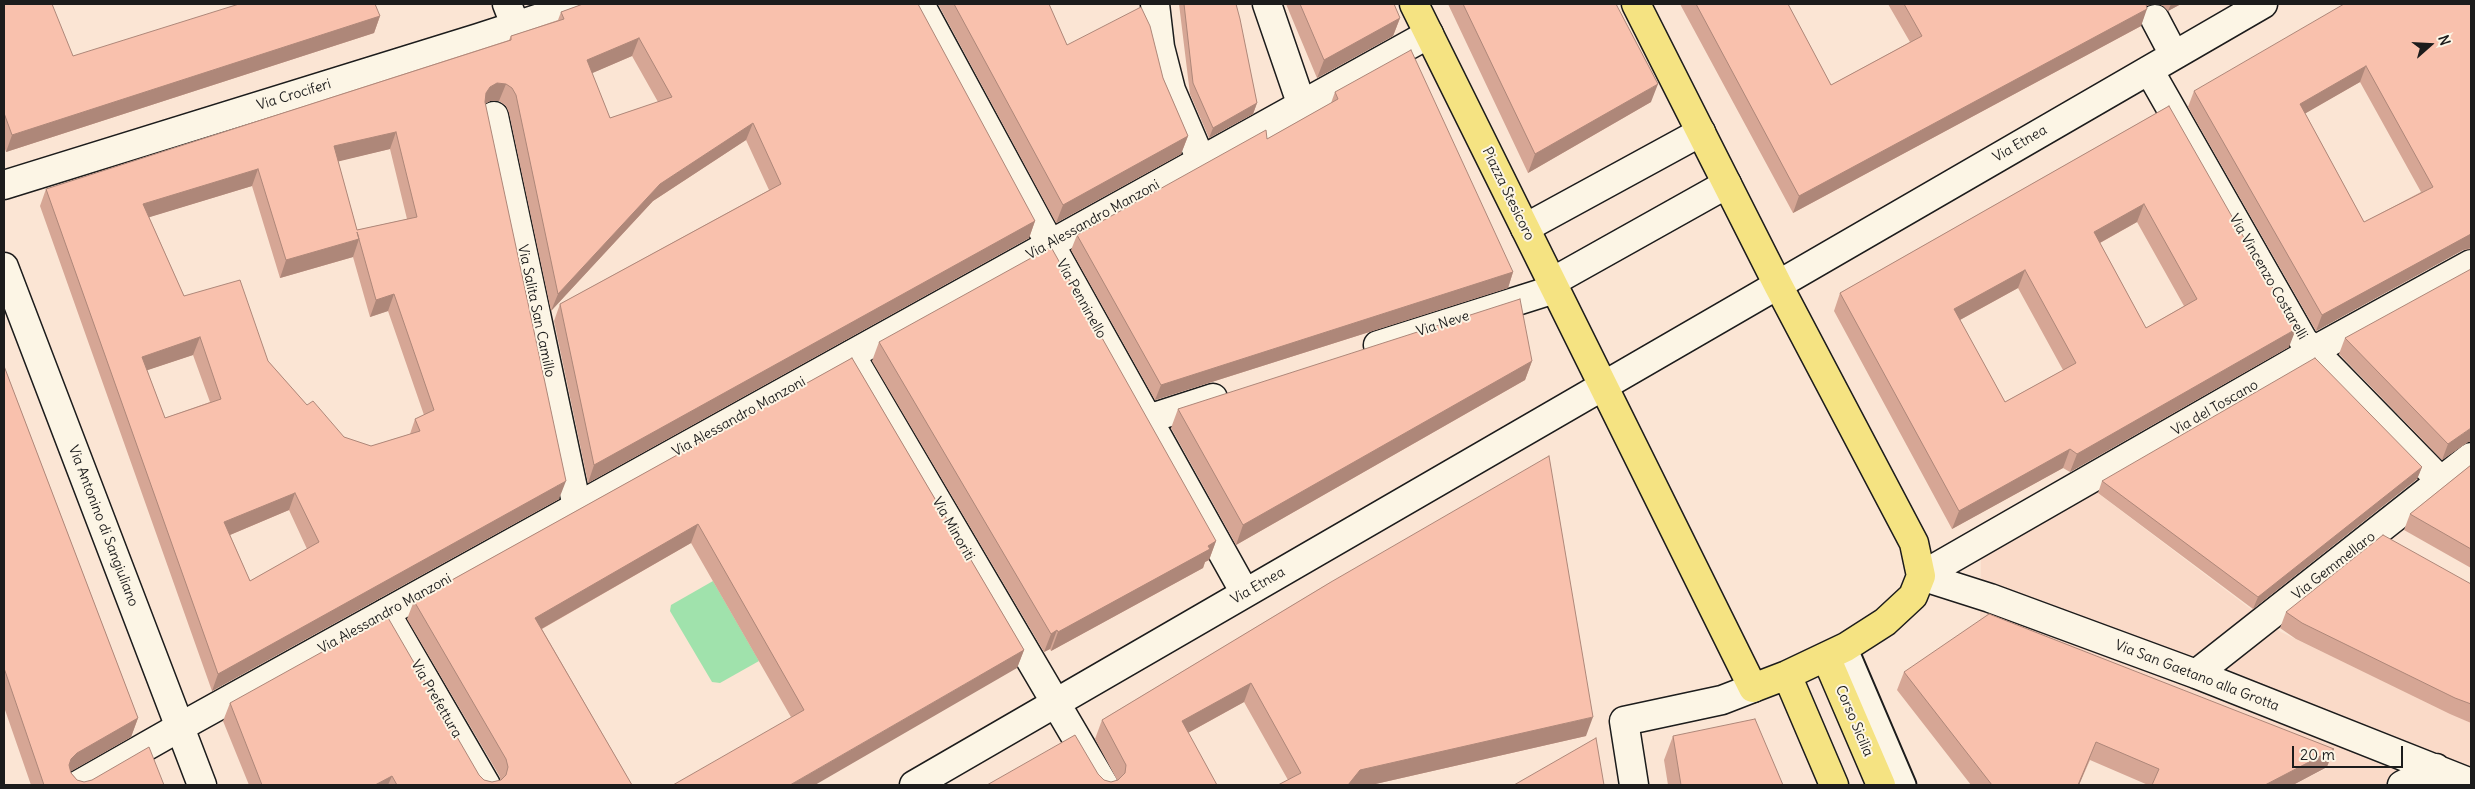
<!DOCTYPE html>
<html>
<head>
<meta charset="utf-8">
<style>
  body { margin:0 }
  #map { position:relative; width:2475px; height:789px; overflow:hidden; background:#fbe5d4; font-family:Delius,sans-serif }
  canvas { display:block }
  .frame { position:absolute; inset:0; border:5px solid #1c1c1c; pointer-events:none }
  .north { position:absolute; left:2405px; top:20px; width:50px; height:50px; -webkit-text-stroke:4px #fcf5e5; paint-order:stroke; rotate:71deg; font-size:14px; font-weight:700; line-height:20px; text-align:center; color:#1c1c1c }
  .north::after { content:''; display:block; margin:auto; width:18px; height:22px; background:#1c1c1c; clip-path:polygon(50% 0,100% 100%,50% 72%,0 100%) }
  .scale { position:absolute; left:2292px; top:746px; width:111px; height:22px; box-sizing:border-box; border:2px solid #1c1c1c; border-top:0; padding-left:6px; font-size:15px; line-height:18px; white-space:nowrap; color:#1c1c1c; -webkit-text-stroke:4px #fcf5e5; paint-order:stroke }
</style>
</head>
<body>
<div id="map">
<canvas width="2475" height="789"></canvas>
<div class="frame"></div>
<div class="north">N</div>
<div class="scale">20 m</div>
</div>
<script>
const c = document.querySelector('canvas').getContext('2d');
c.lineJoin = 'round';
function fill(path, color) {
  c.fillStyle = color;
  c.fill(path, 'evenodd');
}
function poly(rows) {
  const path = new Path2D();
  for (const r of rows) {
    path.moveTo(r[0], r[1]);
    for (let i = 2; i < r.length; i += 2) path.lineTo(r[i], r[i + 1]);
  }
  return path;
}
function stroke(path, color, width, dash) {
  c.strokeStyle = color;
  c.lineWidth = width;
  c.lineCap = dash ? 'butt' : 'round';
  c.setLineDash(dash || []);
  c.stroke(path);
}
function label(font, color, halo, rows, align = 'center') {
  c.font = font + ' Delius,sans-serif';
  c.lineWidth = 4;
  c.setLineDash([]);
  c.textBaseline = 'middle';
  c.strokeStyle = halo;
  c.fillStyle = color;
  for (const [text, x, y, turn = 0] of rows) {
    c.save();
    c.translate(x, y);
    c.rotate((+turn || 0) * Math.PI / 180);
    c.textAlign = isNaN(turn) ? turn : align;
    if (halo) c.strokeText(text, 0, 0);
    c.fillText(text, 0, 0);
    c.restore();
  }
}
fill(poly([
  [2095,491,2281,632,2471,723,2471,785,2293,785,2327,768,1980,621,1981,558]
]), '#fadac8');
fill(poly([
  [713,581,759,661,720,683,712,682,670,611,671,605]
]), '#a0e2ac');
const service = poly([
  [1846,647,1905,785]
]);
const pedestrian = poly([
  [507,4,516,27],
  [920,4,1050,244,1245,593],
  [1155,4,1160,47,1171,90,1201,160],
  [1267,4,1301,103],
  [2155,19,2174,55],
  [2149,70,2303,340,2441,481],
  [494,116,577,507],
  [4,185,478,38,583,4],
  [1525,228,1701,132],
  [1552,282,1727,184],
  [1378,345,1555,289],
  [851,355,1104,785],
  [1148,419,1213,398],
  [1921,576,2313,351,2471,264],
  [1921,576,1990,598,2196,674,2471,783],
  [2196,674,2471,457],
  [914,785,2263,4],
  [2402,785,2436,768]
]);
const minor = poly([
  [386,613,486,785],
  [78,785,180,727],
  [1634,785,1624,721,1722,700,1753,688]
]);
const secondary = poly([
  [4,267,202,785],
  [180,727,1429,34]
]);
const primary = poly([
  [1414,4,1753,688,1787,675,1846,647,1885,622,1913,596,1921,576,1914,543,1778,285,1636,4],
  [1826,657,1881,785],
  [1787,675,1834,785]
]);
stroke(service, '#1c1c1c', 25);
stroke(pedestrian, '#1c1c1c', 31);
stroke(minor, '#1c1c1c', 31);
stroke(secondary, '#1c1c1c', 31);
stroke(primary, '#1c1c1c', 31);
stroke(service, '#fcf5e5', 21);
stroke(pedestrian, '#fcf5e5', 28);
stroke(minor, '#fcf5e5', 28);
stroke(secondary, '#fcf5e5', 28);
stroke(primary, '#f5e382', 28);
fill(poly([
  [4,4,73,56,380,16,374,33,6,152,4,146],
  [583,4,1035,221,1029,238,588,483,554,321,560,304,769,190,746,140,653,201,551,311,509,113,506,106,499,101,490,101,485,104,559,499,212,691,40,206,46,189,509,40,511,36,558,20,561,12],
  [632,56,658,102,610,118,592,73],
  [390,149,407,219,357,230,338,161],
  [252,186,280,278,353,257,370,317,388,311,424,415,415,419,410,434,371,446,344,437,307,405,268,361,184,296,149,217],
  [193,355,210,402,165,418,147,370],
  [289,510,307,549,250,581,230,535],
  [938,4,1049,4,1067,45,1163,78,1188,136,1181,154,1056,223],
  [1179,4,1236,4,1257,103,1253,114,1209,138,1190,94],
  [1286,4,1394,4,1400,18,1393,36,1317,78],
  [1448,4,1616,4,1651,102,1528,173],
  [1680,4,1788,4,1831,85,1910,42,1888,4,2155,4,2147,6,2141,26,1793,213],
  [2157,4,2181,4,2168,11,2163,6],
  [2471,4,2471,249,2463,250,2316,331,2188,107,2194,91],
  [2360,82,2421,192,2364,222,2305,113],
  [1335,92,1513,272,1508,288,1155,400,1071,250,1077,235,1267,139,1331,103],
  [2169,106,2289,347,2070,472,2063,468,1952,529,1834,311,1840,293],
  [2137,222,2184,306,2146,328,2100,243],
  [2018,288,2063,370,2005,402,1960,320],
  [2345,338,2468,442,2442,460,2339,354],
  [879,342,1216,541,1209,560,1205,562,1203,568,1051,651,1050,649,1044,652,872,361],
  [852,358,1024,650,1017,668,791,717,691,543,542,629,632,785,249,785,223,721,230,703,479,775,484,780,492,782,500,780,500,777,407,619,414,601],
  [1532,361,1525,380,1236,545,1171,428,1178,409],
  [4,366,138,718,131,737,71,771,71,773,77,780,84,782,164,785,31,785,4,707],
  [2471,465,2471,568,2404,530,2410,514],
  [2422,467,2417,479,2253,609,2098,493,2102,481],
  [1331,582,1586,736,1371,785,1278,785,1288,780,1244,702,1188,733,1217,785,987,785,1098,774,1104,780,1111,782,1117,780,1095,739,1102,720],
  [2469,584,2471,584,2471,723,2450,714,2296,639,2280,628,2286,612],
  [1904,672,2327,767,2293,785,2148,785,2090,760,2079,785,1971,785,1897,690],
  [1673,736,1783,785,1668,785,1664,760]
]), '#d6a695');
fill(poly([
  [2171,4,2181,4,2168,11],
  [2147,9,2141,26,1793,213,1799,196],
  [380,16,374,33,6,152,12,135],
  [1400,18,1393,36,1317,78,1324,60],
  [639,38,632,56,581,78,587,60],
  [2366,66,2360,82,2294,120,2300,104],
  [497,83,506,84,499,101,490,101,483,105,486,93,490,87],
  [1658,84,1651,102,1528,173,1535,154],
  [1257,103,1253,114,1209,138,1213,128],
  [753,123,746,140,653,201,551,311,558,294,660,184],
  [396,132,390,149,328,164,334,146],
  [1188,136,1181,154,1056,223,1063,205],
  [258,169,252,186,137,221,143,204],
  [2144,204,2137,222,2087,250,2094,232],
  [1035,221,1029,238,588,483,594,465],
  [2469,234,2471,234,2471,248,2463,250,2316,331,2322,315],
  [359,239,353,257,280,278,286,260],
  [2025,270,2018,288,1947,327,1954,309],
  [1513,272,1508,288,1155,400,1161,385],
  [394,294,388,311,370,317,376,300],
  [2296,329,2289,347,2070,472,2077,454],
  [200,337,193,355,136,374,142,357],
  [1532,361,1525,380,1236,545,1243,525],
  [2471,428,2471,442,2468,442,2442,460,2448,444],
  [2070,449,2063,468,1952,529,1959,511],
  [2422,467,2417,479,2253,609,2258,597],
  [566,481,559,499,212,691,218,674],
  [295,493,289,510,218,540,224,522],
  [698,524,691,543,529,636,535,618],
  [1216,541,1209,560,1205,562,1203,568,1051,651,1058,632],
  [1057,630,1050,649,1044,652,1051,634],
  [1024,650,1017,668,815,785,790,785],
  [1251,683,1244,702,1175,740,1182,721],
  [1593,717,1586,736,1371,785,1348,785,1360,770],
  [138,718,131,737,70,772,64,778,71,759,77,753],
  [2096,742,2079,785,2078,785],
  [2334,749,2327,767,2293,785,2265,785],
  [392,776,388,785,375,785]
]), '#ae8779');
const building = poly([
  [4,4,52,4,73,56,239,4,375,4,380,16,12,135,4,113,4,4],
  [583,4,918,4,1035,221,594,465,560,304,781,184,753,123,660,184,558,294,516,95,512,88,506,84,497,83,490,87,486,93,485,102,566,481,218,674,46,189,511,40,511,36,564,19,561,12,583,4],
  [639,38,672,97,610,118,587,60,639,38],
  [396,132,417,217,357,230,334,146,396,132],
  [258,169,286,260,359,239,357,232,376,300,394,294,434,410,415,419,420,431,371,446,344,437,313,401,307,405,268,361,240,280,184,296,143,204,258,169],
  [200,337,221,399,165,418,142,357,200,337],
  [295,493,319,542,250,581,224,522,295,493],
  [954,4,1049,4,1067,45,1141,7,1150,26,1163,78,1188,136,1063,205,954,4],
  [1184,4,1236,4,1240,19,1257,103,1213,128,1193,83,1184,4],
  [1300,4,1394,4,1400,18,1324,60,1300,4],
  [1463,4,1616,4,1658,84,1535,154,1463,4],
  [1696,4,1788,4,1831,85,1922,36,1904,4,2146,4,2147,9,1799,196,1696,4],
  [2344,4,2471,4,2471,234,2322,315,2194,91,2344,4],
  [2366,66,2433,187,2364,222,2300,104,2366,66],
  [1411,50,1513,272,1161,385,1077,235,1266,130,1267,139,1338,99,1335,92,1411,50],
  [2169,106,2296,329,2077,454,2070,449,1959,511,1840,293,2169,106],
  [2144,204,2197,299,2146,328,2094,232,2144,204],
  [2025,270,2076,363,2005,402,1954,309,2025,270],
  [1051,247,1216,541,1208,546,1210,549,1058,632,1057,630,1051,634,879,342,1051,247],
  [2471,269,2471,428,2448,444,2345,338,2471,269],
  [1520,299,1532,361,1243,525,1178,409,1520,299],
  [852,358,1024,650,790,785,673,785,804,710,698,524,535,618,632,785,397,785,392,776,375,785,262,785,230,703,387,616,479,775,484,780,492,782,501,780,506,775,508,767,506,759,414,601,852,358],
  [2315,358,2422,467,2258,597,2102,481,2315,358],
  [4,366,138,718,77,753,71,759,69,765,71,773,77,780,84,782,92,780,149,747,164,785,44,785,4,668,4,366],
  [1549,456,1593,717,1360,770,1348,785,1278,785,1301,773,1251,683,1182,721,1217,785,987,785,1075,735,1098,774,1104,780,1111,782,1118,780,1125,773,1126,765,1102,720,1331,582,1549,456],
  [2471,465,2471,549,2410,514,2471,465],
  [2383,535,2471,584,2471,704,2455,698,2302,623,2286,612,2383,535],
  [1989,614,2334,749,2265,785,2152,785,2159,769,2096,742,2078,785,1992,785,1904,672,1989,614],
  [1755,719,1783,785,1681,785,1673,736,1755,719],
  [1596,738,1604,785,1514,785,1596,738]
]);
fill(building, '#f9c1ad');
stroke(building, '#ae8779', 1);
label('14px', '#1c1c1c', '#fcf5e5', [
  ["Via Crociferi",294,95,-17],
  ["Via Etnea",2020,144,-30],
  ["Piazza Stesicoro",1508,194,64],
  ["Via Alessandro Manzoni",1093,220,-29],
  ["Via Vincenzo Costarelli",2268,277,60],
  ["Via Penninello",1081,299,61],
  ["Via Salita San Camillo",536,311,78],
  ["Via Neve",1443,324,-18],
  ["Via del Toscano",2215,408,-30],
  ["Via Alessandro Manzoni",739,417,-29],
  ["Via Antonino di Sangiuliano",103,526,69],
  ["Via Minoriti",953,529,60],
  ["Via Gemmellaro",2334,566,-38],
  ["Via Etnea",1258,586,-30],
  ["Via Alessandro Manzoni",385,614,-29],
  ["Via San Gaetano alla Grotta",2197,676,21],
  ["Via Prefettura",436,699,60],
  ["Corso Sicilia",1854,721,67]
]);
</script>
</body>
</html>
